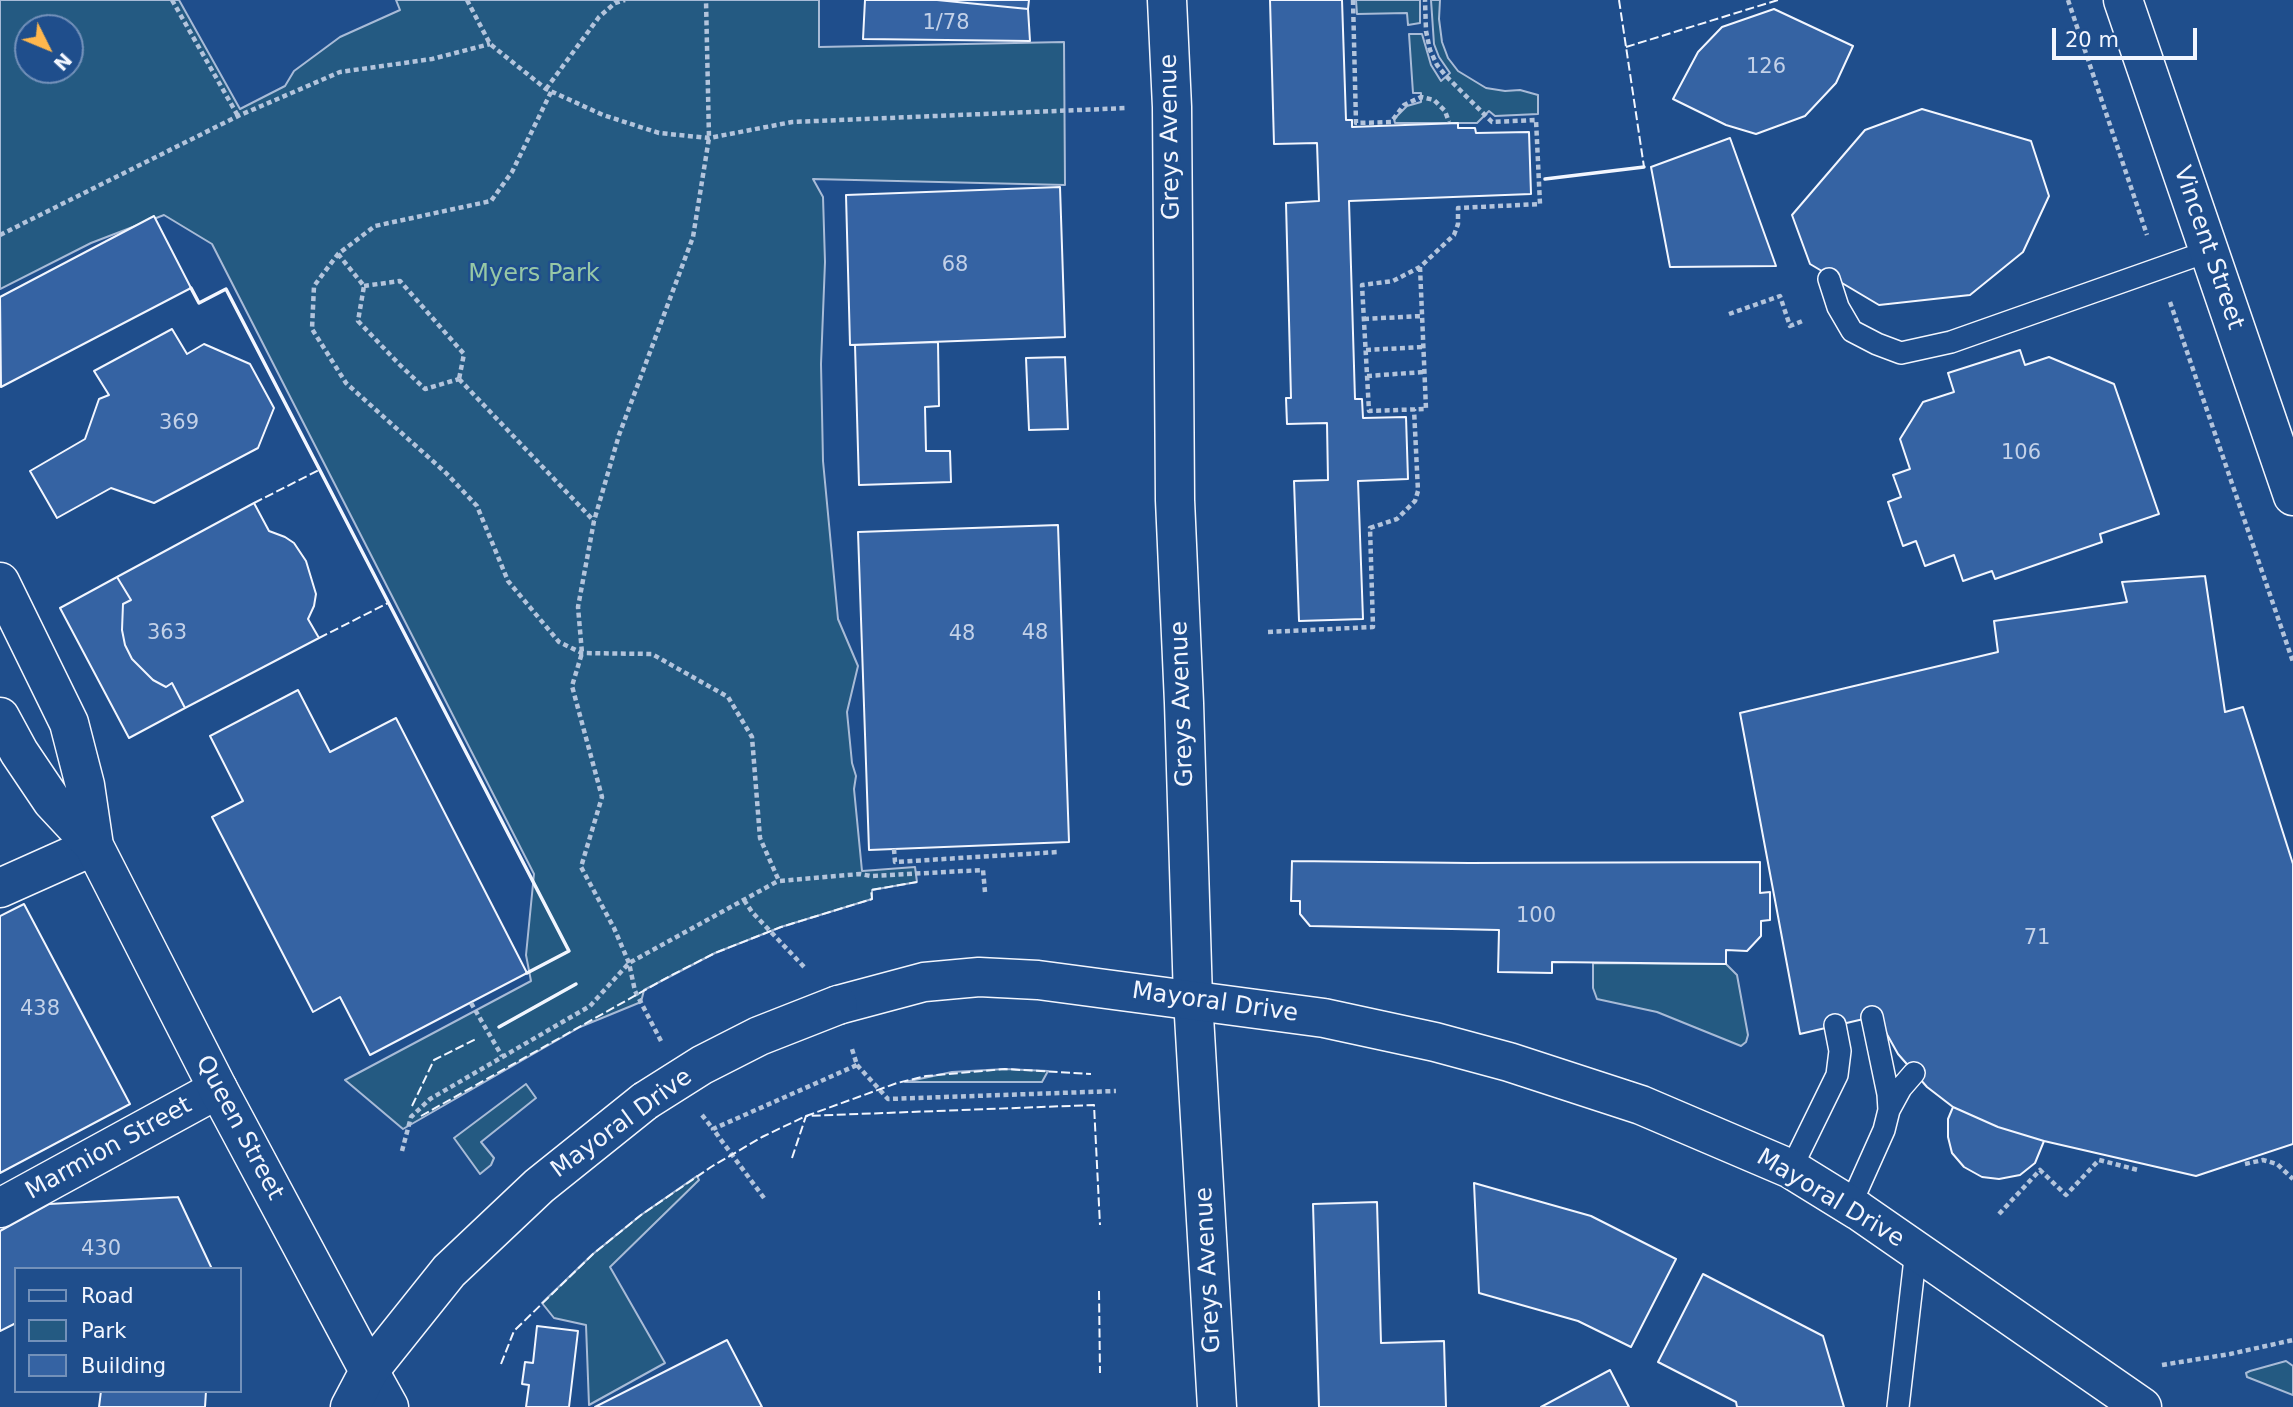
<!DOCTYPE html>
<html>
<head>
<meta charset="utf-8">
<style>
  body { margin:0 }
  #map { position:relative; width:2293px; height:1407px; overflow:hidden; background:#1f4e8c; font-family:"DejaVu Sans",sans-serif }
  canvas { display:block }
  .legend { position:absolute; left:14px; top:1267px; width:228px; height:126px; box-sizing:border-box; background:#1f4e8c; border:2px solid #7391ba; margin:0; padding:9px 12px; list-style:none; font-size:21px; color:#f2f6ff }
  .legend li { display:flex; align-items:center; gap:14px; height:35px }
  .legend b { width:35px; border:2px solid #7391ba }
  .north { position:absolute; left:14px; top:14px; width:70px; height:70px; box-sizing:border-box; background:#1f4e8c; border:2px solid #7391ba; border-radius:50%; rotate:133deg; font-size:19px; font-weight:700; line-height:28px; text-align:center; color:#f2f6ff }
  .north::after { content:''; display:block; margin:auto; width:24px; height:32px; background:#ffb74d; clip-path:polygon(50% 0,100% 100%,50% 72%,0 100%) }
  .scale { position:absolute; left:2052px; top:28px; width:145px; height:32px; box-sizing:border-box; border:4px solid #f2f6ff; border-top:0; padding-left:9px; font-size:21px; line-height:24px; white-space:nowrap; color:#f2f6ff; -webkit-text-stroke:5px #1f4e8c; paint-order:stroke }
</style>
</head>
<body>
<div id="map">
<canvas width="2293" height="1407"></canvas>
<ul class="legend">
<li><b style="height:9px;background:#1f4e8c"></b>Road</li>
<li><b style="height:19px;background:#245a82"></b>Park</li>
<li><b style="height:19px;background:#3563a3"></b>Building</li>
</ul>
<div class="north">N</div>
<div class="scale">20 m</div>
</div>
<script>
const c = document.querySelector('canvas').getContext('2d');
c.lineJoin = 'round';
function fill(path, color) {
  c.fillStyle = color;
  c.fill(path, 'evenodd');
}
function poly(rows) {
  const path = new Path2D();
  for (const r of rows) {
    path.moveTo(r[0], r[1]);
    for (let i = 2; i < r.length; i += 2) path.lineTo(r[i], r[i + 1]);
  }
  return path;
}
function stroke(path, color, width, dash) {
  c.strokeStyle = color;
  c.lineWidth = width;
  c.lineCap = dash ? 'butt' : 'round';
  c.setLineDash(dash || []);
  c.stroke(path);
}
function label(font, color, halo, rows, align = 'center') {
  c.font = font + ' "DejaVu Sans",sans-serif';
  c.lineWidth = 5;
  c.setLineDash([]);
  c.textBaseline = 'middle';
  c.strokeStyle = halo;
  c.fillStyle = color;
  for (const [text, x, y, turn = 0] of rows) {
    c.save();
    c.translate(x, y);
    c.rotate((+turn || 0) * Math.PI / 180);
    c.textAlign = isNaN(turn) ? turn : align;
    if (halo) c.strokeText(text, 0, 0);
    c.fillText(text, 0, 0);
    c.restore();
  }
}
const green = poly([
  [0,0,179,0,240,109,285,86,294,71,340,37,400,10,396,0,819,0,819,47,1064,42,1065,185,813,179,823,197,825,262,821,364,823,461,838,619,858,666,847,712,852,763,856,776,854,789,862,871,915,867,917,882,872,890,872,899,781,927,715,953,644,990,641,1002,580,1027,403,1129,345,1080,531,981,526,955,534,874,212,244,164,215,91,243,0,289,0,0],
  [28,28,70,28,70,70,28,70,28,28],
  [1356,0,1420,0,1420,23,1408,25,1407,13,1357,14,1356,0],
  [1431,0,1440,0,1439,19,1442,42,1448,58,1458,71,1486,88,1505,91,1520,90,1538,95,1538,114,1495,116,1489,111,1477,123,1395,123,1394,119,1407,106,1421,102,1421,93,1413,93,1409,34,1422,34,1431,65,1441,81,1450,73,1439,57,1434,44,1431,0],
  [1593,963,1726,964,1737,975,1748,1035,1746,1042,1741,1046,1657,1012,1597,999,1593,988,1593,963],
  [1005,1069,1048,1071,1042,1082,905,1082,952,1072,1005,1069],
  [526,1084,536,1098,481,1142,494,1158,491,1165,480,1174,454,1138,526,1084],
  [697,1176,699,1180,610,1267,665,1363,589,1405,586,1325,554,1318,542,1303,593,1254,641,1215,697,1176],
  [2286,1361,2293,1366,2293,1395,2247,1377,2246,1373,2250,1371,2286,1361]
]);
fill(green, '#245a82');
stroke(green, '#a8bbd7', 2);
const building = poly([
  [865,0,937,0,1028,9,1030,41,863,39,865,0],
  [937,0,1029,0,1028,9,937,0],
  [1270,0,1342,0,1346,120,1352,120,1352,127,1458,123,1458,128,1475,128,1476,133,1529,132,1531,194,1349,201,1355,399,1362,399,1363,418,1406,417,1408,479,1358,481,1363,619,1299,621,1294,481,1328,480,1327,423,1287,424,1286,398,1291,398,1286,203,1319,201,1317,143,1274,144,1270,0],
  [1774,9,1853,46,1836,83,1805,116,1756,134,1726,125,1673,99,1698,52,1722,27,1774,9],
  [1922,109,2031,141,2049,196,2023,252,1970,295,1879,305,1810,264,1792,215,1865,130,1922,109],
  [1730,138,1776,266,1670,267,1651,167,1730,138],
  [1060,187,1065,337,850,345,846,195,1060,187],
  [154,216,191,288,1,387,0,297,154,216],
  [172,329,187,354,204,344,250,364,274,408,258,448,154,503,111,488,57,518,30,471,85,439,99,399,109,395,94,371,172,329],
  [938,342,939,406,925,407,926,451,950,451,951,482,859,485,855,345,938,342],
  [2020,350,2025,365,2049,357,2114,384,2159,514,2100,534,2102,542,1995,579,1992,571,1963,581,1954,555,1925,566,1916,541,1903,546,1888,502,1901,497,1893,475,1910,469,1900,439,1923,402,1954,392,1948,373,2020,350],
  [1065,357,1068,429,1029,430,1026,358,1065,357],
  [254,503,269,531,285,537,294,543,306,561,316,594,314,606,308,619,319,638,185,708,172,683,166,687,153,680,132,659,125,645,122,630,123,604,131,600,117,577,254,503],
  [1058,525,1069,842,869,850,858,532,1058,525],
  [2205,576,2225,712,2243,707,2293,864,2293,1144,2196,1176,2044,1141,1998,1127,1953,1107,1927,1087,1898,1054,1884,1029,1872,1017,1800,1034,1740,713,1998,652,1994,621,2127,602,2122,582,2205,576],
  [117,577,131,600,123,604,122,630,125,645,132,659,153,680,166,687,172,683,185,708,129,738,60,608,117,577],
  [298,690,330,752,396,718,527,973,370,1055,340,997,313,1012,212,817,243,801,210,736,298,690],
  [1292,861,1469,863,1760,862,1760,893,1770,892,1770,920,1761,921,1761,936,1747,951,1726,950,1726,964,1552,962,1552,973,1498,972,1499,930,1310,926,1300,914,1300,901,1291,901,1292,861],
  [24,904,130,1104,0,1173,0,916,24,904],
  [1953,1107,1998,1127,2044,1141,2035,1163,2020,1175,1999,1179,1982,1177,1964,1167,1952,1153,1948,1137,1948,1119,1953,1107],
  [1474,1183,1591,1216,1676,1259,1631,1347,1578,1321,1479,1293,1474,1183],
  [178,1197,212,1269,16,1269,16,1323,0,1331,0,1231,49,1204,178,1197],
  [1377,1202,1381,1343,1444,1341,1446,1407,1319,1407,1313,1204,1377,1202],
  [1703,1274,1823,1336,1844,1407,1737,1407,1736,1402,1658,1362,1703,1274],
  [537,1326,578,1331,569,1407,526,1407,529,1385,522,1384,525,1362,533,1363,537,1326],
  [727,1340,762,1407,595,1407,727,1340],
  [1610,1370,1629,1407,1541,1407,1610,1370],
  [101,1391,206,1391,205,1407,99,1407,101,1391]
]);
fill(building, '#3563a3');
stroke(building, '#f2f6ff', 2);
const service = poly([
  [1829,279,1838,307,1852,331,1877,344,1901,353,1951,342,2209,251],
  [1889,1110,1901,1088,1914,1073],
  [1791,1169,1837,1075,1840,1051,1835,1025],
  [1850,1206,1884,1130,1889,1110,1888,1094,1872,1017],
  [1898,1407,1916,1250]
]);
const minor = poly([
  [0,888,94,846],
  [1193,999,1217,1407],
  [0,1208,218,1089]
]);
const tertiary = poly([
  [1167,0,1172,107,1175,500,1184,703,1193,999],
  [2123,0,2293,496],
  [369,1371,389,1407]
]);
const secondary = poly([
  [0,582,69,723,85,785,94,846],
  [0,717,19,752,52,801,94,846,218,1089,369,1371],
  [838,1005,924,982,979,977,1038,980,1324,1018,1435,1042,1509,1062,1641,1105,1791,1169,1859,1211,2142,1407],
  [350,1407,369,1371,449,1271,539,1186,645,1101]
]);
stroke(service, '#f2f6ff', 24);
stroke(minor, '#f2f6ff', 41);
stroke(tertiary, '#f2f6ff', 41);
stroke(secondary, '#f2f6ff', 41);
stroke(poly([
  [172,0,238,116],
  [467,0,490,44,546,89,603,115,659,133,709,138,792,122,1127,108],
  [1353,0,1356,123,1391,122,1404,105,1421,97,1434,100,1445,111,1449,122],
  [2068,0,2147,235],
  [546,89,599,17,615,3,625,0],
  [551,92,512,172,491,201,375,226,338,254,314,286,312,329,346,383,446,473,477,506,508,581,559,642,582,653,652,654,728,697,752,737,760,838,779,881,860,874,871,876,983,870,985,892],
  [0,235,238,116,340,72,432,59,490,44],
  [338,254,364,286,358,321,399,364,425,389,459,379],
  [1420,267,1426,409,1369,411,1362,285,1393,281,1420,267,1454,235,1458,224,1458,208,1540,204,1536,120,1492,122,1446,76,1437,65,1430,50,1426,31,1425,0],
  [364,286,400,281,464,354,459,379],
  [2170,302,2293,662],
  [1729,314,1780,296,1790,326,1805,320],
  [1364,319,1422,316],
  [1366,350,1424,347],
  [1367,376,1424,372],
  [459,379,594,521],
  [1268,632,1373,627,1370,528,1397,519,1415,501,1418,491,1414,409],
  [894,849,895,862,1058,852],
  [744,900,752,912,806,969],
  [471,1003,502,1056],
  [661,1041,635,991,629,963,614,928,581,867,602,797,572,686,582,653,578,607,594,521,619,435,693,237,709,138,706,0],
  [857,1065,888,1099,1116,1091],
  [702,1115,713,1129],
  [402,1151,411,1117,430,1099,590,1006,629,963,778,881],
  [2245,1164,2263,1160,2277,1164,2293,1179],
  [764,1198,713,1129,857,1065,851,1046],
  [1999,1214,2040,1170,2066,1195,2099,1160,2138,1170],
  [2162,1365,2230,1354,2293,1340]
]), '#b3c4dc', 4.5, [5, 3.5]);
stroke(service, '#1f4e8c', 21);
stroke(minor, '#1f4e8c', 38);
stroke(tertiary, '#1f4e8c', 38);
stroke(secondary, '#1f4e8c', 38);
const secondaryBridge = poly([
  [645,1101,702,1065,759,1036,838,1005]
]);
stroke(secondaryBridge, '#f2f6ff', 41, []);
stroke(secondaryBridge, '#1f4e8c', 38);
stroke(poly([
  [1619,0,1644,167],
  [1626,47,1778,0],
  [254,503,319,470],
  [319,638,388,603],
  [412,1106,434,1060,476,1039],
  [421,1116,670,976,715,953,781,927,872,899,871,890,917,882],
  [792,1158,806,1116,1094,1105,1100,1225],
  [1099,1291,1100,1373],
  [501,1364,514,1331,593,1254,641,1215,711,1167,762,1137,806,1116,897,1083,926,1076,1005,1069,1091,1074]
]), '#f2f6ff', 2, [9, 3.5]);
stroke(poly([
  [1545,179,1644,167],
  [191,288,199,303,226,289,569,951,527,973],
  [499,1027,576,984]
]), '#f2f6ff', 3.5);
label('21px', '#c3d1e8', null, [
  ["1/78",946,24],
  ["126",1766,68],
  ["68",955,266],
  ["369",179,424],
  ["106",2021,454],
  ["363",167,634],
  ["48",1035,634],
  ["48",962,635],
  ["100",1536,917],
  ["71",2037,939],
  ["438",40,1010],
  ["430",101,1250]
]);
label('24px', '#f2f6ff', '#1f4e8c', [
  ["Greys Avenue",1171,137,-91],
  ["Vincent Street",2208,248,71],
  ["Greys Avenue",1183,704,-92],
  ["Mayoral Drive",1215,1003,8],
  ["Mayoral Drive",622,1124,-36],
  ["Queen Street",239,1128,62],
  ["Marmion Street",109,1149,-29],
  ["Mayoral Drive",1830,1199,31],
  ["Greys Avenue",1209,1270,-93]
]);
label('24px', '#97c8a6', '#1f4e8c', [
  ["Myers Park",534,275]
]);
</script>
</body>
</html>
